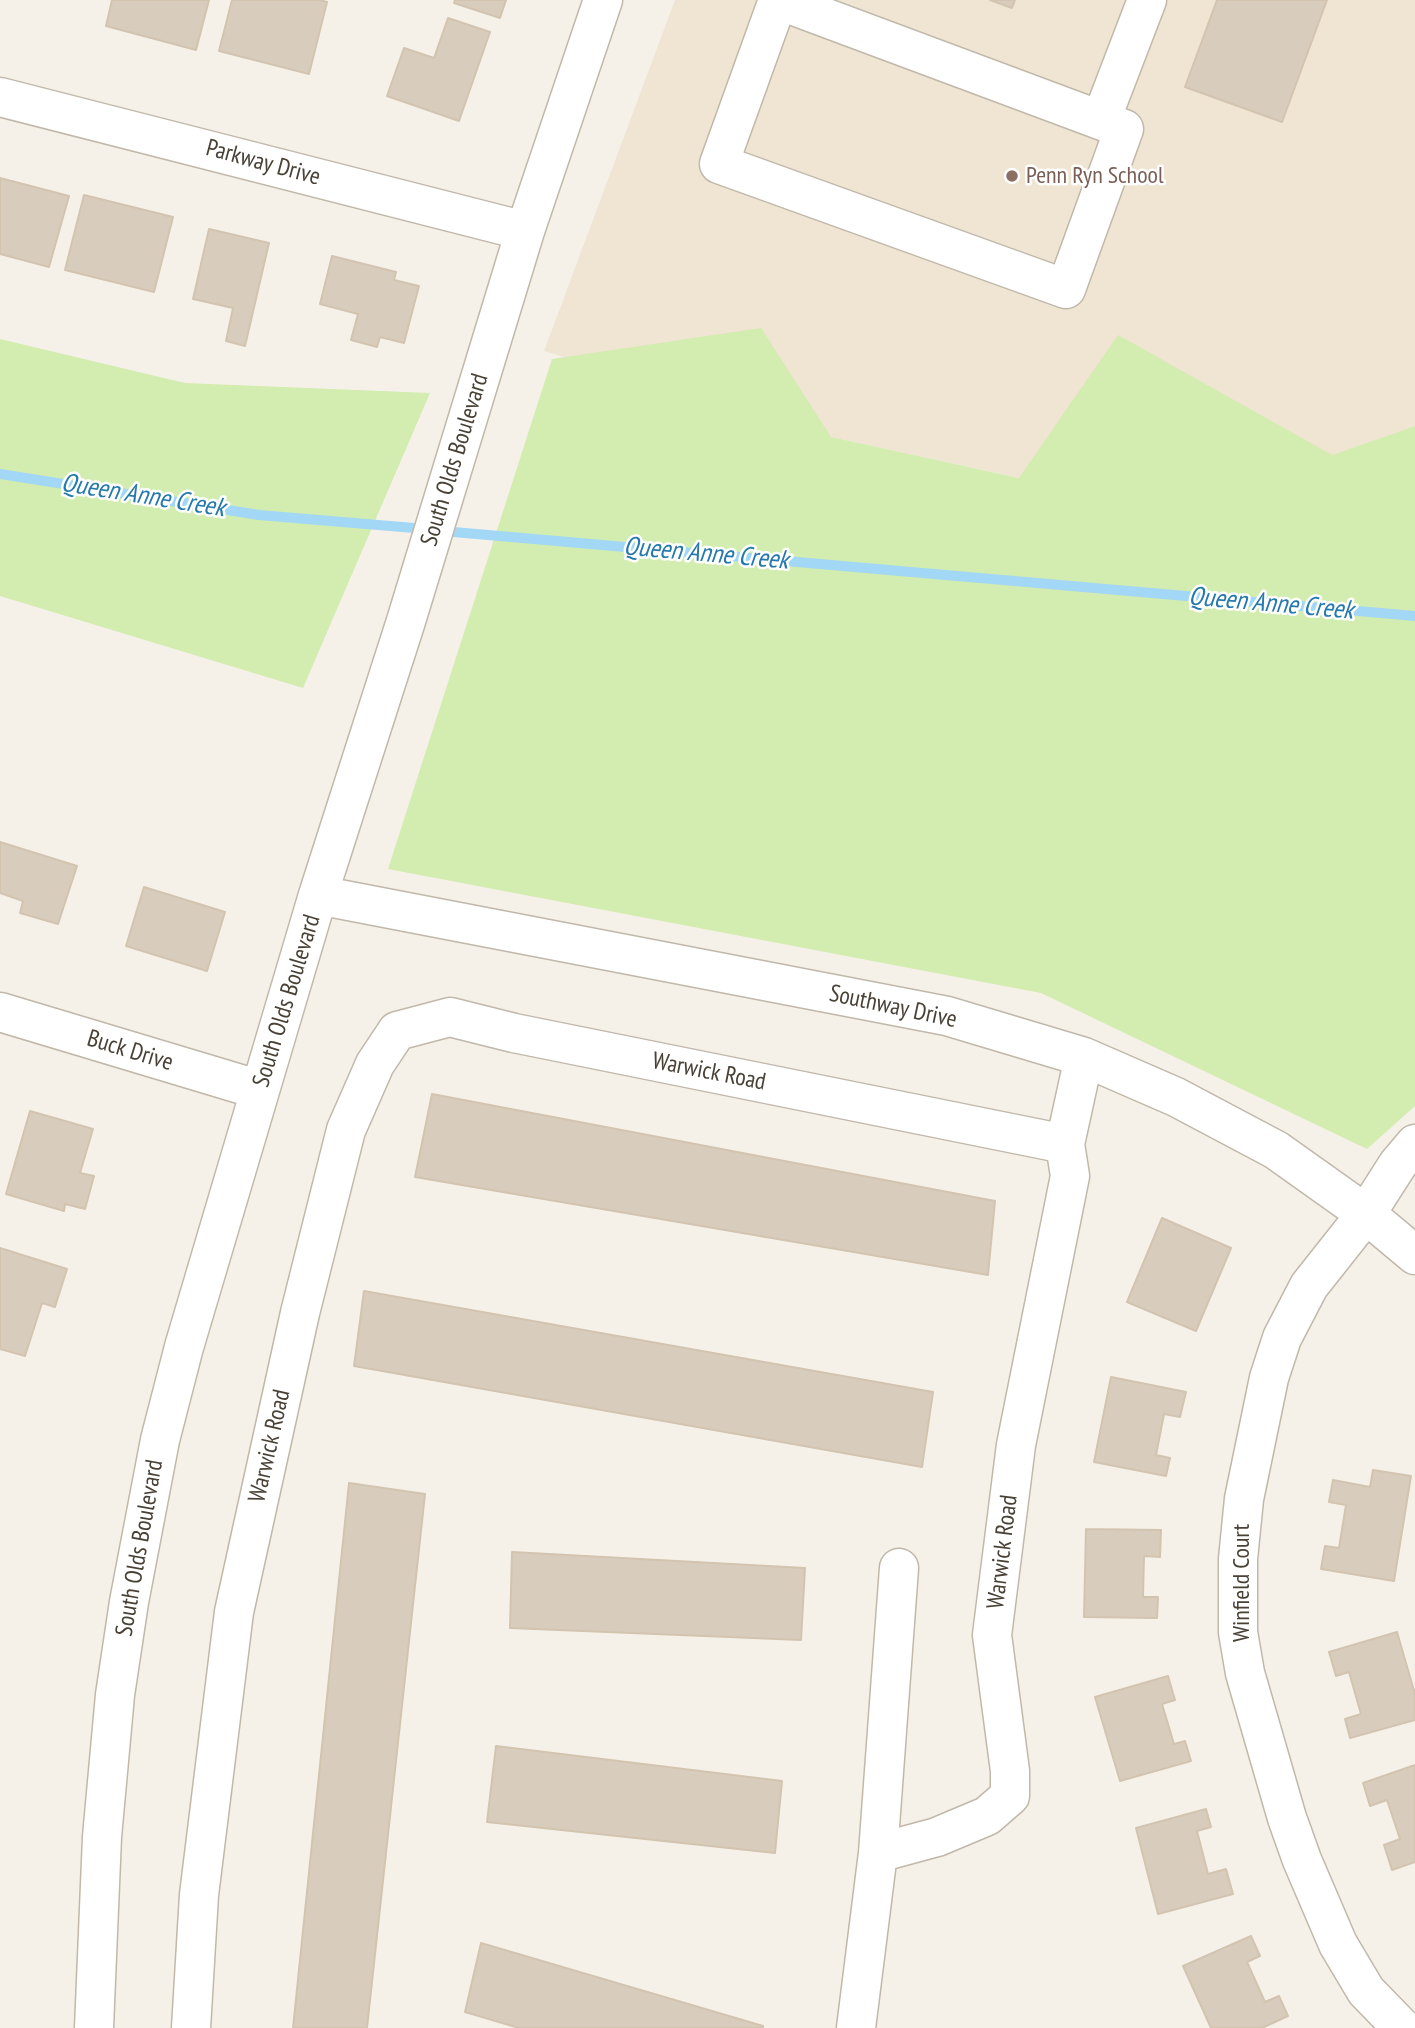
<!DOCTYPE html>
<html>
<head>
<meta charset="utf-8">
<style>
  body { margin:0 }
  canvas { display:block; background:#f5f1e8 }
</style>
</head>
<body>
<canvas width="1415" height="2028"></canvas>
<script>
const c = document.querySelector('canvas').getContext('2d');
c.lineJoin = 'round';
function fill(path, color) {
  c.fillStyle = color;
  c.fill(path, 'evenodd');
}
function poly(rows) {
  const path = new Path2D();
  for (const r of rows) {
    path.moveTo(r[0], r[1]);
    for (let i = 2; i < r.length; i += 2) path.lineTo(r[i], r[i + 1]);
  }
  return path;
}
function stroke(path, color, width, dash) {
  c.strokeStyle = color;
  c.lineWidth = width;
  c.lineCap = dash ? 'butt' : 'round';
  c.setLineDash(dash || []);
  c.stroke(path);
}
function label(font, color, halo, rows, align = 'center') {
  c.font = font + ' "PT Sans Narrow",sans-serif';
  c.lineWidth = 5;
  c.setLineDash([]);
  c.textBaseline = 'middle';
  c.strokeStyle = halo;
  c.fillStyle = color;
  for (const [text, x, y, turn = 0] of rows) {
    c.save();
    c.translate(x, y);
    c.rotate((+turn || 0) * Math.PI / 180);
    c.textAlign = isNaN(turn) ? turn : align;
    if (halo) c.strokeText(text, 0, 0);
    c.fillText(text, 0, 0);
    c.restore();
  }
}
fill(poly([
  [675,0,1415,0,1415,426,1332,455,1020,478,831,437,544,351]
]), '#efe5d2');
fill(poly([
  [761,328,831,437,1019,478,1118,335,1332,455,1415,426,1415,1106,1367,1149,1041,993,388,869,552,359],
  [0,339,185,383,430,393,303,688,0,596]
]), '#d3ecaf');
stroke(poly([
  [0,474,259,515,426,529],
  [442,531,1415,616]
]), '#a2d7f5', 10);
const building = poly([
  [112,0,209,0,196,50,106,26,112,0],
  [232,0,320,0,327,2,309,74,219,51,232,0],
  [455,0,506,0,500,18,454,3,455,0],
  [990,0,1015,0,1012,8,990,0],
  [1217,0,1327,0,1282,122,1185,87,1217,0],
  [448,18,490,32,459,121,387,96,404,48,434,58,448,18],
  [0,178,69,196,49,267,0,254,0,178],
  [84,195,173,217,154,292,65,270,84,195],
  [209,229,269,243,245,346,226,341,233,308,193,299,209,229],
  [332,256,396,272,394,280,419,286,404,343,380,337,377,347,351,340,358,314,320,304,332,256],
  [0,842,77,866,58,924,20,913,23,901,0,893,0,842],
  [144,887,225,912,207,971,126,946,144,887],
  [432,1094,995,1201,988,1275,415,1177,432,1094],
  [30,1111,93,1129,80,1173,94,1176,85,1209,65,1204,64,1211,6,1194,30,1111],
  [1162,1218,1231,1248,1196,1331,1127,1302,1162,1218],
  [0,1248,67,1269,55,1307,42,1303,25,1356,0,1349,0,1248],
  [364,1291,933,1392,922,1467,354,1366,364,1291],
  [1111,1377,1186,1392,1180,1417,1164,1414,1156,1455,1170,1458,1166,1476,1094,1462,1111,1377],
  [1373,1470,1411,1476,1394,1581,1321,1569,1325,1546,1339,1548,1346,1505,1329,1502,1333,1480,1370,1487,1373,1470],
  [349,1483,425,1494,367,2028,293,2028,349,1483],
  [1086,1529,1161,1530,1160,1557,1144,1556,1143,1597,1158,1597,1157,1618,1084,1617,1086,1529],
  [512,1552,805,1568,801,1640,510,1628,512,1552],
  [1397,1632,1415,1694,1415,1720,1350,1738,1345,1719,1361,1714,1349,1672,1336,1676,1329,1652,1397,1632],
  [1168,1676,1175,1700,1162,1704,1174,1744,1185,1741,1191,1761,1120,1781,1095,1697,1168,1676],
  [496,1746,782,1781,775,1853,487,1822,496,1746],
  [1415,1765,1415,1862,1392,1870,1384,1845,1400,1839,1387,1800,1370,1806,1363,1783,1415,1765],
  [1206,1809,1211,1827,1197,1831,1208,1874,1226,1869,1233,1894,1158,1914,1136,1828,1206,1809],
  [1251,1936,1260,1956,1247,1962,1265,2002,1279,1996,1288,2016,1262,2028,1211,2028,1183,1966,1251,1936],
  [481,1943,763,2026,763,2028,519,2028,465,2012,481,1943]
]);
fill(building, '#d8ccbd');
stroke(building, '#d3c4b0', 2);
const minor = poly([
  [778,0,719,164,1066,289,1124,129,778,0],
  [0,97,525,231],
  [1101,120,1147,0],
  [318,895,947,1016,1084,1057,1176,1097,1276,1150,1366,1214,1415,1255],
  [0,1012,260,1090],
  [1065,1144,1084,1057],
  [878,1853,899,1568],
  [94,2028,102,1837,115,1695,129,1602,160,1440,184,1347,318,895,406,621,525,231,603,0],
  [191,2028,199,1895,234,1612,300,1313,346,1130,375,1064,397,1031,450,1017,514,1033,1065,1144,1070,1176,1016,1445,992,1635,1010,1771,1010,1796,987,1816,937,1837,878,1853,856,2028],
  [1402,2028,1366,1991,1338,1944,1302,1860,1287,1818,1245,1673,1238,1632,1238,1559,1244,1499,1269,1378,1282,1338,1309,1286,1366,1214,1398,1164,1415,1144]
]);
stroke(minor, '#c1b8aa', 41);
stroke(minor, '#fff', 38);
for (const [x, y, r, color] of [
  [1012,176,7,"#8d6e63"]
]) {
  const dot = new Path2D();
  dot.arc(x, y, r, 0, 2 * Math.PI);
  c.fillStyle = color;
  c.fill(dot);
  stroke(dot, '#fff', 2.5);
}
label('24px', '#494136', '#fff', [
  ["Parkway Drive",263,163,15],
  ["South Olds Boulevard",455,460,-73],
  ["South Olds Boulevard",287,1001,-73],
  ["Southway Drive",893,1007,12],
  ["Buck Drive",130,1051,17],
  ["Warwick Road",709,1072,11],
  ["Warwick Road",270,1446,-77],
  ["South Olds Boulevard",140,1548,-80],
  ["Warwick Road",1003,1552,-83],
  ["Winfield Court",1242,1583,-90]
]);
label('24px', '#785e54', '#fff', [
  ["Penn Ryn School",1026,176]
], 'left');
label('italic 26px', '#2679ac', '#fff', [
  ["Queen Anne Creek",143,496,9],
  ["Queen Anne Creek",706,554,5],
  ["Queen Anne Creek",1271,604,5]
]);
</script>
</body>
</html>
